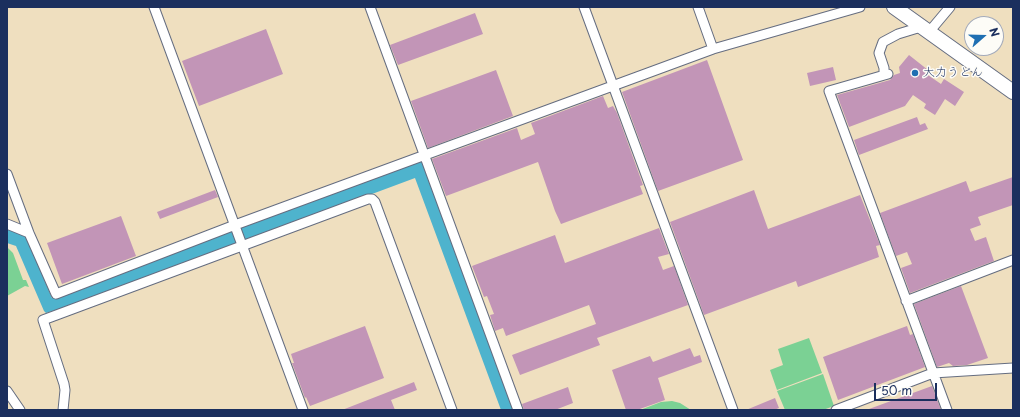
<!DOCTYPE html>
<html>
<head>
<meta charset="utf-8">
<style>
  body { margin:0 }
  #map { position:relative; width:1020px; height:417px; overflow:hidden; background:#efdfbf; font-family:"Playpen Sans",sans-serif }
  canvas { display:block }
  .frame { position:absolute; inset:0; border:8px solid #1b2f5e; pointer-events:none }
  .north { position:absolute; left:964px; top:16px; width:40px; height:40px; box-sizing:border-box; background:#fdfcf7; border:1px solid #a3aaba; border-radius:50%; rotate:70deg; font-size:11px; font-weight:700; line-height:16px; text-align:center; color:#1b2f5e }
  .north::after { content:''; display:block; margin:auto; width:14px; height:18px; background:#1f6fb2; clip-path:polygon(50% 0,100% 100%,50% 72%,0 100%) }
  .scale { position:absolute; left:874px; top:383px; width:63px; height:18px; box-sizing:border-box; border:2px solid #1b2f5e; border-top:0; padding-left:5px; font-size:12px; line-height:14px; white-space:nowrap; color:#1b2f5e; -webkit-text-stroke:3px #fdfcf7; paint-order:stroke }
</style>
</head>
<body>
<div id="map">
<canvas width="1020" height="417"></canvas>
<div class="frame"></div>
<div class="north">N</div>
<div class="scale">50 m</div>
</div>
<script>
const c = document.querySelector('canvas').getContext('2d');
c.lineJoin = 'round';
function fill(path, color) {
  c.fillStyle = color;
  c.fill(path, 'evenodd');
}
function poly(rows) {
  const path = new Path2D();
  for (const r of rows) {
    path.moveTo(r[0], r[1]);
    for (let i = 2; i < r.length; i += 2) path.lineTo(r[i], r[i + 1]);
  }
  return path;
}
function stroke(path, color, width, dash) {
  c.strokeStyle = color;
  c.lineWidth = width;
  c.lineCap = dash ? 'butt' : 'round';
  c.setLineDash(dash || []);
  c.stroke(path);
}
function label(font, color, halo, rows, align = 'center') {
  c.font = font + ' "Playpen Sans","Klee One",sans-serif';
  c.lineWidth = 3;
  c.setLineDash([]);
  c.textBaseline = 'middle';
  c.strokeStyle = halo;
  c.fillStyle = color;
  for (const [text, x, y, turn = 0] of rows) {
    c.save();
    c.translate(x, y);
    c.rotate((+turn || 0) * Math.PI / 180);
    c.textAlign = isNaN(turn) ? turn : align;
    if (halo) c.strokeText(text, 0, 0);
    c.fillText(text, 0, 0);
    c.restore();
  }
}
fill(poly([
  [7,247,13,253,23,280,26,280,29,287,25,286,7,296],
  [809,338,822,373,777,390,770,370,783,365,778,349],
  [823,374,834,406,823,410,785,410,777,391],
  [672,401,680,403,691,410,640,410,661,402]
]), '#7bd194');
fill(poly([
  [420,160,423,161,516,410,501,410,415,178,82,302,81,301,59,309,46,313,44,311,16,246,7,243,7,229,26,236,52,298]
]), '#4eb3cd');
fill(poly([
  [475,13,483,34,398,65,390,45],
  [266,29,283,74,199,106,182,61],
  [909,55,928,70,925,73,941,84,944,79,964,92,955,106,945,99,935,115,924,108,926,104,913,95,905,106,849,127,837,95,890,80,894,75,900,73,899,67],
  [707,60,743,160,658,191,622,92],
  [833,67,836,80,810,86,807,73],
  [496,70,513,116,428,148,411,101],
  [603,96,608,108,613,106,617,113,643,185,640,186,643,194,561,224,555,211,538,162,446,196,432,159,517,128,521,140,535,134,531,123],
  [917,117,920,125,925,123,928,129,859,155,854,140],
  [1013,177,1013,205,978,217,981,225,970,229,975,241,986,237,994,261,910,293,901,268,912,264,907,252,896,256,880,213,966,181,970,192],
  [215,190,218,197,160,219,157,212],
  [754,190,768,229,860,195,880,245,876,246,879,257,798,287,796,281,704,315,670,222],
  [121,216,136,256,62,284,47,243],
  [659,228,669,254,658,257,663,270,674,266,688,305,597,338,600,345,520,375,512,355,596,324,589,305,506,336,503,328,495,331,490,315,494,314,487,296,484,297,472,266,555,235,565,263],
  [961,286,988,358,967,365,953,366,949,363,937,367,914,304],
  [365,326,384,378,310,406,306,397,305,398,292,363,294,363,291,354],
  [907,326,910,335,913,334,925,367,838,400,823,357],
  [690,348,694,357,700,355,702,362,658,378,665,400,637,410,626,410,612,370,650,356,653,362],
  [414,382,417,390,391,400,395,410,342,410],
  [932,386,941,410,870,410,869,409],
  [568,387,573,403,555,410,524,410,522,404],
  [775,398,779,408,774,410,746,410]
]), '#c295b7');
const minor = poly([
  [154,7,303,410],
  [370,7,518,410],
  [584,7,733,410],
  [698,7,713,49],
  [929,32,950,7],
  [888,74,829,91,947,410],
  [884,75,884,68,879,53,883,42,898,34,921,27],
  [7,174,29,233,56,294,235,225,713,49,860,7],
  [7,224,29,233],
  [906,301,1013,260],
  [7,391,20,410],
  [63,410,65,390,64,384,43,320,368,199,372,199,375,202,452,410],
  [836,410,933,373,1013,368]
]);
const highway = poly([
  [894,7,1013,92]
]);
stroke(minor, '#656d80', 11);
stroke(highway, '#656d80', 16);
stroke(minor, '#fff', 9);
stroke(highway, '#fff', 14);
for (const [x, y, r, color] of [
  [915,73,4,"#1f6fb2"]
]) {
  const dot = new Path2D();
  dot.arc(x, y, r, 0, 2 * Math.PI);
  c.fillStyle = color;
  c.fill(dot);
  stroke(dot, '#fdfcf7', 1.5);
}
label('12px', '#1b2f5e', '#fdfcf7', [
  ["大力うどん",923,73]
], 'left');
</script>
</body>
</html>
